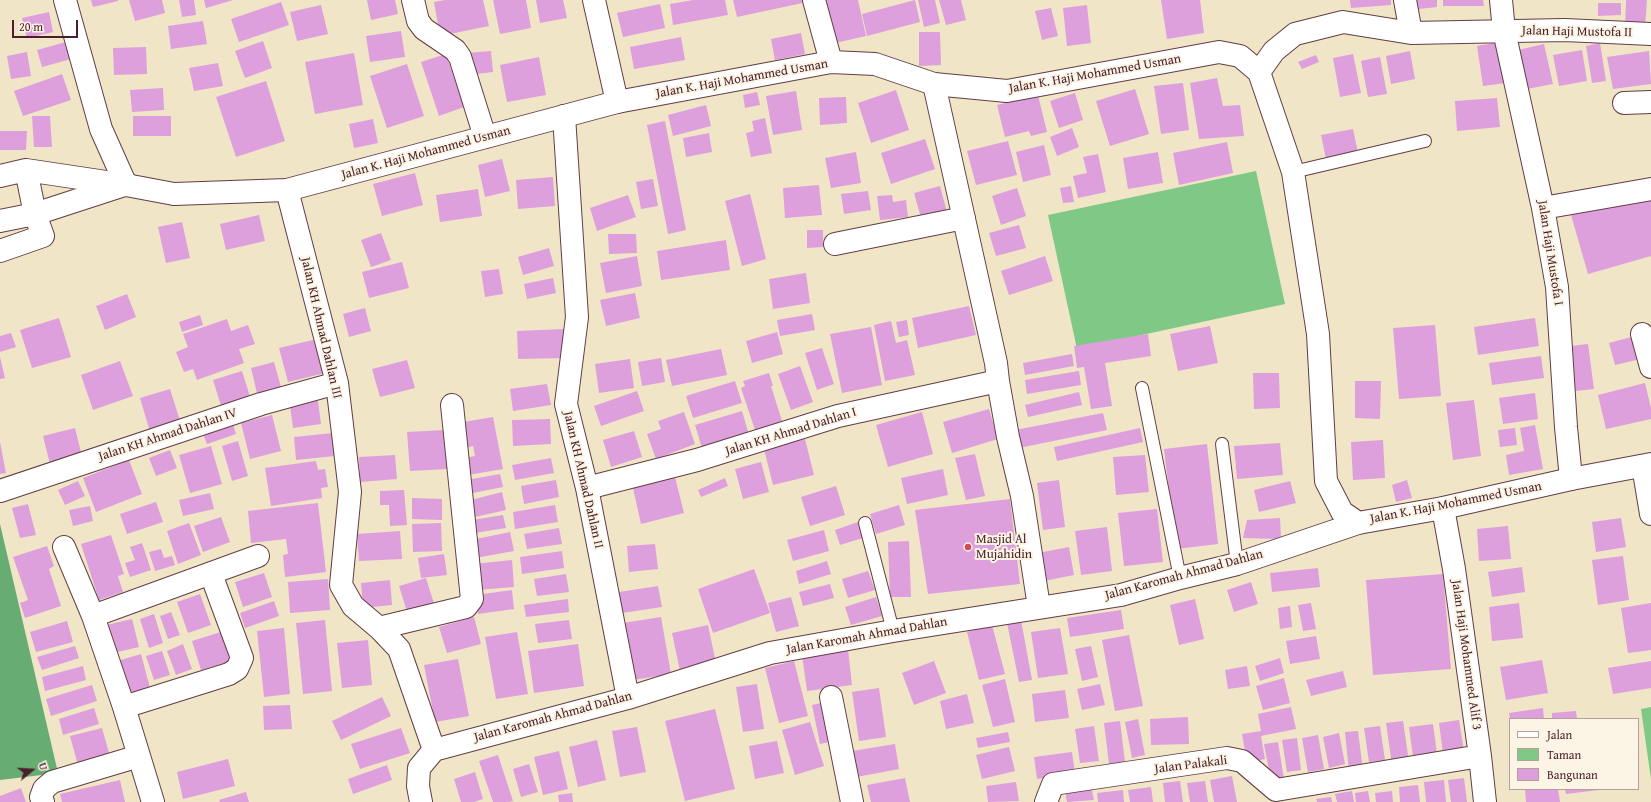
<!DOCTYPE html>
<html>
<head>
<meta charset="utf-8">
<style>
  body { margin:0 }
  #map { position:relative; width:1651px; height:802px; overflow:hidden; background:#f1e5c8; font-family:"Gentium Book Plus",serif }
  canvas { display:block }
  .legend { position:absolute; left:1509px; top:718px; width:130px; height:72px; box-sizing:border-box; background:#fcf5e5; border:1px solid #b59f9b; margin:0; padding:5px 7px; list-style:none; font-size:12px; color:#4a1f2b }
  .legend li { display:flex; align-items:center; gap:8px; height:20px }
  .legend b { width:20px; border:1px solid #b59f9b }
  .north { position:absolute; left:12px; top:750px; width:40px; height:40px; -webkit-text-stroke:3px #fcf5e5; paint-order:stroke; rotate:72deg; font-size:11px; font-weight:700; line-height:16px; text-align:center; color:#4a1f2b }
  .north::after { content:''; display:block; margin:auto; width:14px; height:18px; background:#4a1f2b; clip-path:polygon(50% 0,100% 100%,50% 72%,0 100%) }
  .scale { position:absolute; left:12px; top:20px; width:66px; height:18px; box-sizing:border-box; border:2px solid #4a1f2b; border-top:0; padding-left:5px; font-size:12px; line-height:14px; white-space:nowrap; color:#4a1f2b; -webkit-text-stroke:3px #fcf5e5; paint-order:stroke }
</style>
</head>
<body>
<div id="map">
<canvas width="1651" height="802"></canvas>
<ul class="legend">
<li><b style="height:5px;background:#fff"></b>Jalan</li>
<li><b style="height:11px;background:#7fc885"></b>Taman</li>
<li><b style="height:11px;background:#de9fdd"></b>Bangunan</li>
</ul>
<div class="north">U</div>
<div class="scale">20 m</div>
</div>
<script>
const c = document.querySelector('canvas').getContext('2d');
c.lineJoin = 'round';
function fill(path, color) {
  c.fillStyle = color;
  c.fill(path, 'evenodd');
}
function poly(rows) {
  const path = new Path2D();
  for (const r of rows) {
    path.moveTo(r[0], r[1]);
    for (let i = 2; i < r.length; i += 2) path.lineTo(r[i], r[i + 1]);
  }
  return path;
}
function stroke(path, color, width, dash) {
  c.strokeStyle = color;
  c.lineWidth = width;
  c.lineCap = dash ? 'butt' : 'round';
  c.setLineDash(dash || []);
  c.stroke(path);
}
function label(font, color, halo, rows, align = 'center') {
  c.font = font + ' "Gentium Book Plus",serif';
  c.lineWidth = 4;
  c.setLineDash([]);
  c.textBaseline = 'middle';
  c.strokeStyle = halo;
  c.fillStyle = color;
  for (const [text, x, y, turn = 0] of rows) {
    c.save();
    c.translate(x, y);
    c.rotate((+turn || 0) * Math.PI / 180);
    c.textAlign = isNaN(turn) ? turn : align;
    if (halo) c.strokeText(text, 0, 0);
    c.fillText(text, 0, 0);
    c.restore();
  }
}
fill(poly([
  [1256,171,1285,304,1077,349,1048,215],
  [1651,707,1651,779,1641,709]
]), '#7fc885');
fill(poly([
  [0,524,58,773,0,780]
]), '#67ac72');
fill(poly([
  [91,0,118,0,118,1,93,7],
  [129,0,162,0,165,13,135,21],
  [179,0,194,0,196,15,182,17],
  [204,0,233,0,206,8],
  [367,0,395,0,398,14,371,20],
  [445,0,483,0,489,26,440,36,434,2],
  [493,0,526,0,531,28,500,34],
  [536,0,563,0,567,18,540,23],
  [693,0,725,0,728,15,673,25,670,4],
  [733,0,812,0,812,1,737,17],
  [826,0,858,0,866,36,835,43],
  [915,0,920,22,867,36,862,14],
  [918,0,935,0,940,23,924,27],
  [939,0,961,0,966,20,946,25],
  [1161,0,1200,0,1204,33,1167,39],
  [1350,0,1391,0,1391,5,1351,8],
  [1409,0,1437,0,1437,7,1410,10],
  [1443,0,1483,0,1484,6,1443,6],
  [1626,0,1647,0,1645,28,1625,27],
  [281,2,289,25,239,42,231,19],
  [1598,3,1621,3,1621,15,1598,16],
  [660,4,665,28,623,37,617,13],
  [321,5,328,34,297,41,290,12],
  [1087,5,1091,43,1067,46,1063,8],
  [1051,8,1058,36,1042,40,1035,11],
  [49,12,53,32,27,38,22,18],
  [203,21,207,44,171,49,168,26],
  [401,31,405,57,370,62,366,36],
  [919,32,940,32,941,65,919,66],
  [801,33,805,54,775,60,771,39],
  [681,37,685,60,634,69,630,47],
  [263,41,272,68,245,78,235,51],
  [66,42,71,59,42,67,37,50],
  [1500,42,1506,83,1483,86,1477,46],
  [1600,43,1606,81,1592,83,1586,46],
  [1544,44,1553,84,1527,89,1518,50],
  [146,47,147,74,114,75,113,48],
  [1582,50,1587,81,1559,86,1553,55],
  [491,51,493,72,468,75,466,53],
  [1410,51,1415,79,1391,84,1386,56],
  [1649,51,1651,84,1613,89,1607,57],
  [27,52,31,76,11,79,7,56],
  [354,53,363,105,315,114,305,62],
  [446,54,464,107,439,116,421,62],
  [1353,54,1361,93,1340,97,1333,58],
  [1316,55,1319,62,1302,69,1298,62],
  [539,57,546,95,507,102,500,65],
  [1380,57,1387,94,1368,97,1361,61],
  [218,63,223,86,194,91,189,68],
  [407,64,424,116,387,128,370,76],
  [62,74,71,100,23,116,14,91],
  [1217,78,1223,106,1240,105,1244,136,1199,139,1190,83],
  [266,81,285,141,236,157,216,97],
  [1183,83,1189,130,1161,134,1154,86],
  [163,88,164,110,132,112,130,90],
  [1135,89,1149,134,1110,146,1096,101],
  [896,90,909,130,871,143,858,103],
  [796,91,802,130,773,135,766,96],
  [757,92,760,105,745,108,743,95],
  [1075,93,1083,120,1059,128,1050,101],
  [1038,95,1047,132,1031,136,1029,131,1005,137,997,105],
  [846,97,847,123,820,125,819,98],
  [1497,98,1500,127,1457,131,1455,101],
  [706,105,711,126,673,136,668,115],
  [32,116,50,116,52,147,34,147],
  [133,116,171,116,171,136,133,136],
  [765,118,772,153,751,157,746,133,754,131,752,121],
  [373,119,378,143,354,148,349,124],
  [665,121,686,230,668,234,647,125],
  [1072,128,1079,147,1057,156,1050,137],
  [1353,129,1358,153,1326,159,1321,135],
  [0,131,27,131,26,150,0,150],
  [709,133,712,152,686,157,683,138],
  [925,139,935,169,891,184,881,153],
  [1008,141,1017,175,976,185,967,151],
  [1227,142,1233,173,1179,185,1173,153],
  [1044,145,1051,175,1023,182,1016,152],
  [856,152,861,183,831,188,825,158],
  [1158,152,1163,183,1128,189,1123,158],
  [1098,154,1106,192,1078,198,1073,176,1087,173,1083,157],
  [502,159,510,191,485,197,478,165],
  [415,173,423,205,382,216,373,184],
  [553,177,555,206,518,209,516,180],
  [653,179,658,206,641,209,636,182],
  [819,185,822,215,785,218,783,188],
  [940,186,947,212,921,218,914,193],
  [1071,186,1074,202,1063,203,1060,188],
  [1017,188,1026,216,1001,225,992,196],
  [478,189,482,216,440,222,436,195],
  [868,191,871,210,844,214,841,194],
  [1651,192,1651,256,1588,274,1571,215],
  [750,194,766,259,742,266,725,201],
  [628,195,636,217,597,231,590,208],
  [892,195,893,202,906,200,908,217,880,220,877,196],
  [259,215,265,241,226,250,220,224],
  [182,222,190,258,166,263,158,227],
  [1019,225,1026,248,996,256,989,233],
  [807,230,823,230,823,247,807,248],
  [381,233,391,260,371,267,361,240],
  [608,234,636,234,637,253,609,254],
  [726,240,730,270,661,280,657,251],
  [549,248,554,266,523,275,518,257],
  [637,256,642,286,606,293,600,263],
  [1045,256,1053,281,1009,295,1001,271],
  [402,262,409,288,369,298,362,272],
  [499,269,503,294,485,297,481,271],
  [806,273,810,303,773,309,769,279],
  [553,278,556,293,527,299,524,284],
  [635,293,640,318,606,326,600,300],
  [127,294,136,317,105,330,96,306],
  [969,306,976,335,918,348,912,318],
  [365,308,371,331,349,337,343,314],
  [812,314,815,330,780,336,777,320],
  [200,315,203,325,182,332,179,322],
  [59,318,71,357,32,368,20,330],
  [1535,318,1539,346,1478,355,1474,327],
  [227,319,231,331,248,325,255,344,239,349,244,363,197,380,193,369,184,372,176,352,188,347,183,334],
  [907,320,909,335,899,337,896,322],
  [891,321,896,343,907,340,915,375,885,381,874,325],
  [1435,325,1441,396,1399,399,1393,328],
  [1210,326,1218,363,1178,371,1170,334],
  [871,327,882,385,842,393,830,334],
  [564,329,565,358,518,359,517,331],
  [777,332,783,354,752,363,746,341],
  [11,333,16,347,0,352,0,336],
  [1148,334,1151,356,1105,363,1112,406,1091,409,1084,367,1077,368,1074,346],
  [1635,336,1641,359,1615,365,1609,343],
  [317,339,325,373,288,382,279,348],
  [1588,344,1594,389,1567,392,1562,347],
  [822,348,834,384,817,390,805,353],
  [721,349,727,375,672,386,666,360],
  [1072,354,1074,366,1025,375,1023,363],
  [1541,356,1544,378,1492,385,1489,363],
  [0,357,5,378,0,379],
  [661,358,665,382,642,386,638,362],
  [630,359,634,388,599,393,595,364],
  [407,360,415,388,380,397,372,369],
  [120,361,133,396,93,410,81,375],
  [274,362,281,387,257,393,251,368],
  [800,366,813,402,791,410,778,374],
  [242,371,252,403,223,412,213,380],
  [1079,371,1081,385,1027,394,1025,380],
  [769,373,773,386,771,386,782,421,755,430,741,388,745,386,743,381],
  [1253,373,1279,373,1280,408,1254,409],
  [735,381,742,403,693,418,686,396],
  [1355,381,1381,381,1380,419,1355,418],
  [1645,383,1651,408,1651,419,1606,429,1598,395],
  [547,384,551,405,513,411,510,389],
  [170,389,181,424,150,432,140,398],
  [637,391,644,411,601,426,594,406],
  [1079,392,1082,405,1028,417,1025,405],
  [1535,393,1538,419,1503,424,1499,398],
  [317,394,321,424,293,428,289,398],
  [1474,400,1481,456,1453,460,1446,403],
  [989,409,998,439,952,453,943,422],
  [742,411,749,435,702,448,695,425],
  [684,412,695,444,656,459,647,434,661,429,658,421],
  [922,412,933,454,888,467,876,425],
  [1103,413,1107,430,1019,448,1015,430],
  [272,415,281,451,250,459,241,423],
  [493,417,503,469,468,475,465,458,475,456,473,446,462,449,457,423],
  [550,419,551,444,513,446,512,420],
  [233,424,236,434,207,444,203,434],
  [1535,425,1543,469,1509,475,1506,455,1524,451,1520,428],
  [75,428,82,456,50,464,43,436],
  [1140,428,1143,442,1057,461,1054,447],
  [1515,428,1517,445,1500,447,1498,430],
  [445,430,448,469,410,471,407,432],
  [634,431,642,457,611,467,603,440],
  [333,433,335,456,296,460,294,437],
  [805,439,814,475,773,485,764,449],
  [1383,440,1385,478,1353,480,1351,442],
  [238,441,248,476,232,481,222,446],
  [0,442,6,473,0,474],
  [1280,443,1283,475,1237,479,1234,446],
  [1207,444,1218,544,1176,549,1164,449],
  [211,446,222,484,190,493,179,455],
  [170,450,177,468,156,476,149,458],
  [975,454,985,496,966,500,955,458],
  [395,455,397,479,360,482,359,457],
  [1145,455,1149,492,1116,495,1113,457],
  [551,458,554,473,515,480,512,465],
  [129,460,142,494,96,512,83,478],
  [316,461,318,470,325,469,328,487,321,488,322,498,271,506,265,468],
  [761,462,769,492,743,499,735,469],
  [943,469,948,495,907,504,901,478],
  [500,474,503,487,468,494,466,480],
  [675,477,684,513,641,524,633,488],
  [725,478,728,486,701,497,698,490],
  [556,480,559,497,524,504,521,486],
  [1059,480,1065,527,1043,530,1037,483],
  [1407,480,1412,498,1396,502,1392,485],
  [78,481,85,496,65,505,58,490],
  [1290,481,1296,503,1259,512,1254,490],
  [836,486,845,515,810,526,801,497],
  [404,490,407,525,390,526,389,505,380,505,380,491],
  [502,492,506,510,475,517,471,500],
  [210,493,214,509,183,516,179,500],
  [412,498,442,499,442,520,412,519],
  [1010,499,1020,584,928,594,915,510],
  [156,502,163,522,127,534,120,514],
  [318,503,326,572,285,577,283,555,288,554,286,539,251,543,248,511],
  [28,504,36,535,20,538,12,508],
  [555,505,558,522,515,529,513,512],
  [899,505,905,525,876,534,870,514],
  [90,506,93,521,73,526,69,510],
  [1157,509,1163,562,1124,566,1118,513],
  [503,515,506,528,474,533,472,520],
  [221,517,230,542,203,552,194,526],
  [1280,518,1281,539,1243,538,1247,520],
  [1621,518,1626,547,1596,552,1592,522],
  [858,522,863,538,840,545,835,530],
  [189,523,201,555,178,564,167,531],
  [441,523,442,551,413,552,412,524],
  [1508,526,1511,559,1479,561,1477,529],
  [1107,527,1112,571,1081,575,1075,531],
  [559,528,562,544,527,549,524,534],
  [824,530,829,551,793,561,787,540],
  [400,531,402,559,359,561,357,534],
  [510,532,514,551,475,558,471,540],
  [111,535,124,574,118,576,123,592,99,600,81,544],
  [909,541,911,597,890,597,888,542],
  [142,543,151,570,130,577,125,563,135,560,130,547],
  [655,544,658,569,629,572,627,546],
  [47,546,54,566,49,569,61,606,25,618,20,603,28,600,13,557],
  [1069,547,1074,575,1044,581,1038,553],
  [161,549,164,558,172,556,175,565,155,571,149,552],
  [562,551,564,568,522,574,520,557],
  [444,554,447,575,421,578,418,558],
  [1623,556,1629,600,1598,605,1592,560],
  [512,560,514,587,477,590,474,564],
  [827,561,831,574,799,584,796,571],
  [1522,567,1525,592,1492,597,1488,572],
  [1318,568,1320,587,1272,592,1270,573],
  [754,569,770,613,713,633,698,589],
  [868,571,875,590,848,598,842,579],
  [264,573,272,597,243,607,235,582],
  [566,574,569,592,537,596,534,579],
  [1443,574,1451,669,1373,675,1366,580],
  [426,578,436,610,409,618,399,586],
  [328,579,330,610,290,613,288,582],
  [390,580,392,605,363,608,361,583],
  [1251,582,1258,604,1234,612,1227,590],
  [830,584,834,598,803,606,799,592],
  [658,586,662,607,622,613,619,592],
  [512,590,514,609,478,614,476,595],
  [200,594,211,625,188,633,177,602],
  [791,597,799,626,776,632,768,603],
  [876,597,882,616,851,625,845,607],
  [568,599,569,612,526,617,524,605],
  [1195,599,1204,639,1179,645,1170,605],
  [274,601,279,616,245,628,240,613],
  [1311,603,1316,629,1303,631,1298,605],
  [1519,603,1523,638,1492,641,1489,607],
  [1651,603,1651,650,1628,653,1621,608],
  [1290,606,1292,627,1280,629,1278,608],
  [1121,610,1124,629,1070,637,1067,618],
  [171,612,180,635,168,639,160,616],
  [154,614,163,643,149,648,140,619],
  [474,617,481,644,447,653,439,627],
  [661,617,671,674,633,680,623,623],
  [132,619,139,647,109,654,102,626],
  [325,620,332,691,303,694,296,623],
  [569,620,572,639,538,643,535,624],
  [1021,620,1032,680,1019,682,1007,623],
  [67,621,73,642,36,652,30,632],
  [708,625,716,663,680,671,672,633],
  [992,625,1005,674,979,680,967,632],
  [284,628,290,694,264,697,257,631],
  [1060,628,1068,674,1038,678,1031,632],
  [221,632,230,661,201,670,192,641],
  [517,632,528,694,496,699,485,637],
  [1129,635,1143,706,1115,711,1102,640],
  [1316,636,1320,659,1290,664,1286,641],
  [368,640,372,685,342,688,337,643],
  [183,644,192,669,176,675,167,651],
  [578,644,584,686,534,693,528,651],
  [75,646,79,658,42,670,37,657],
  [1091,646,1098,677,1082,681,1075,649],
  [848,649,852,685,807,691,802,655],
  [162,651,170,675,154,680,146,656],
  [141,654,150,688,123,696,114,662],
  [1280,658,1284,673,1260,681,1255,666],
  [458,659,469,716,435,722,424,665],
  [1542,660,1548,693,1506,700,1500,667],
  [794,661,808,716,779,723,765,668],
  [934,661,946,693,914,705,902,673],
  [1651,661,1651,688,1613,694,1608,668],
  [83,666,86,680,45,691,42,677],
  [1247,666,1250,686,1228,689,1225,670],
  [1343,671,1347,687,1311,696,1306,680],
  [1284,678,1290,703,1263,710,1256,686],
  [1005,679,1015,722,993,727,982,685],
  [757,684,764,729,743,732,736,687],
  [1100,684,1105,705,1082,710,1077,689],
  [92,685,97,701,51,716,46,699],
  [879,688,886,737,859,741,852,692],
  [1065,690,1069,718,1035,722,1032,694],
  [967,694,974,723,946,729,940,701],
  [382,697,391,716,341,740,332,721],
  [830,701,838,740,820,744,812,705],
  [290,705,292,729,264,730,263,706],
  [1291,707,1296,729,1261,736,1265,759,1247,763,1242,734,1261,731,1258,714],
  [94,708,99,724,63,735,59,719],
  [1543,708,1544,719,1510,719,1509,713],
  [715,709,735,789,685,801,665,721],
  [1576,711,1577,719,1552,719,1552,713],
  [1188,717,1189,744,1151,745,1150,719],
  [1138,719,1145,755,1132,758,1125,722],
  [1459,720,1464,751,1443,754,1439,723],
  [1120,721,1125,762,1109,764,1104,723],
  [1403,721,1409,762,1392,765,1386,723],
  [810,722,824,766,795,775,782,730],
  [1433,724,1437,754,1413,757,1409,727],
  [1094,726,1099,761,1080,763,1075,729],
  [1380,726,1385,760,1369,762,1364,728],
  [637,727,646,772,620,777,612,731],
  [102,728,111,760,79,769,70,736],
  [401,728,410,753,360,769,351,744],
  [1358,731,1363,770,1349,772,1345,732],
  [1008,732,1010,742,978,748,976,738],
  [1339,733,1345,764,1329,768,1323,737],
  [1318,735,1324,769,1308,772,1302,738],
  [1297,738,1301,770,1287,772,1282,740],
  [597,740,606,780,578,787,569,747],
  [777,741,784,773,755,779,749,746],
  [1278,742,1284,779,1271,781,1264,744],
  [895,744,899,769,851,778,846,752],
  [1009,747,1015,771,982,779,976,755],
  [559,751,568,789,543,795,534,757],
  [1072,752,1075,773,1037,779,1034,757],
  [498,755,513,801,509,802,493,802,479,761],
  [228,759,235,786,183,799,177,772],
  [529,764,538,792,521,797,513,769],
  [387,765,392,780,353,794,348,779],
  [475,772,483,799,474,802,461,802,454,779],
  [1232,776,1237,802,1214,802,1210,780],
  [905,778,910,802,871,802,867,785],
  [1464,778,1467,802,1451,802,1448,780],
  [120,780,125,802,62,802,60,794],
  [1444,780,1446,802,1426,802,1424,782],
  [1180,781,1183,802,1165,802,1163,783],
  [1205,781,1208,802,1190,802,1187,783],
  [1016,782,1019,801,988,802,986,786],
  [1418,785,1420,802,1400,802,1399,787],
  [1091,786,1094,800,1067,802,1065,791],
  [1151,787,1153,802,1130,802,1128,790],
  [21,788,26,802,0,802,0,796],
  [1525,789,1558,789,1560,802,1526,802],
  [1565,789,1598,789,1599,790,1566,794],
  [1123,790,1124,802,1098,802,1097,793],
  [1352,791,1354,802,1337,802,1335,794],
  [1368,791,1370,802,1356,802,1355,793],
  [1392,791,1393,802,1376,802,1375,793],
  [246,792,249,802,220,802,219,800],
  [572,793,573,802,559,802,558,795],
  [1331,797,1332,802,1317,802,1316,799]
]), '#de9fdd');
const service = poly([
  [1293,172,1425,141],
  [1142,388,1180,578],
  [1222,444,1237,564],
  [865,523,893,631]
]);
const minor = poly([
  [65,0,101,129,126,185],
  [413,0,418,21,424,29,455,50,460,57,485,137],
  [594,0,617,102],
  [814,0,831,62],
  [1405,0,1411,33],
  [1501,0,1504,31,1543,208,1557,287,1566,427,1571,479],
  [1259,72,1274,51,1295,34,1343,22,1411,33,1565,30,1651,34],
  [934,84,996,363,998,381,1008,437,1022,496,1039,607],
  [1624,103,1651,102],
  [564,116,577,317,566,404,587,488,628,698],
  [287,190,337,383,350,492,341,585,353,606,379,628,399,649,434,750],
  [1543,208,1651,189],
  [835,244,964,218],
  [0,251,43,236,35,214],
  [1642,334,1651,367],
  [1643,466,1651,514],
  [587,488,697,460,838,416,998,381],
  [0,491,261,404,337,383],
  [1443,508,1454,569,1480,756,1485,802],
  [93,616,258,556],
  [379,628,466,607,472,599,452,405],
  [831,697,852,802],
  [124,707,229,674,237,669,242,658,211,574],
  [139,756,153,802],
  [43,802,41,797,44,789,52,782,139,756,124,707,93,616,64,547],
  [421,802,418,786,419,768,434,750,628,698,770,653,893,631,1121,595,1180,578,1237,564,1358,523],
  [1046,802,1053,784,1227,758,1242,761,1276,790,1480,756]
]);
const tertiary = poly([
  [26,170,35,214],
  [0,176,26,170,126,185,174,194,287,190,617,102,831,62,875,64,934,84,1007,91,1219,52,1240,56,1259,72,1293,172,1318,334,1326,481,1342,512,1358,523,1443,508,1571,479,1651,464],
  [0,221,35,214,121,186]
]);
stroke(service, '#633d43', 14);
stroke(minor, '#633d43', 24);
stroke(tertiary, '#633d43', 24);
stroke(service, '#fff', 12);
stroke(minor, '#fff', 22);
stroke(tertiary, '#fff', 22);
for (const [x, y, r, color] of [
  [968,547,4,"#d1495b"]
]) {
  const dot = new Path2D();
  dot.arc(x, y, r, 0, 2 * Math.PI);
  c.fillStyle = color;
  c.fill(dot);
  stroke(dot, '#fcf5e5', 1.5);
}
label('13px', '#4a1f2b', '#fcf5e5', [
  ["Jalan Haji Mustofa II",1577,32,1],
  ["Jalan K. Haji Mohammed Usman",1095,74,-10],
  ["Jalan K. Haji Mohammed Usman",742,79,-10],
  ["Jalan K. Haji Mohammed Usman",426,153,-15],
  ["Jalan Haji Mustofa I",1550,253,81],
  ["Jalan KH Ahmad Dahlan III",321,328,77],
  ["Jalan KH Ahmad Dahlan I",791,432,-17],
  ["Jalan KH Ahmad Dahlan IV",168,435,-18],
  ["Jalan KH Ahmad Dahlan II",583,480,77],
  ["Jalan K. Haji Mohammed Usman",1456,503,-11],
  ["Jalan Karomah Ahmad Dahlan",1184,575,-15],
  ["Jalan Karomah Ahmad Dahlan",867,636,-10],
  ["Jalan Haji Mohammed Alif 3",1466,655,82],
  ["Jalan Karomah Ahmad Dahlan",553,717,-15],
  ["Jalan Palakali",1191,765,-7]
]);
label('13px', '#4a1f2b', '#fcf5e5', [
  ["Masjid Al",976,540],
  ["Mujahidin",976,555]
], 'left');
</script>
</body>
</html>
